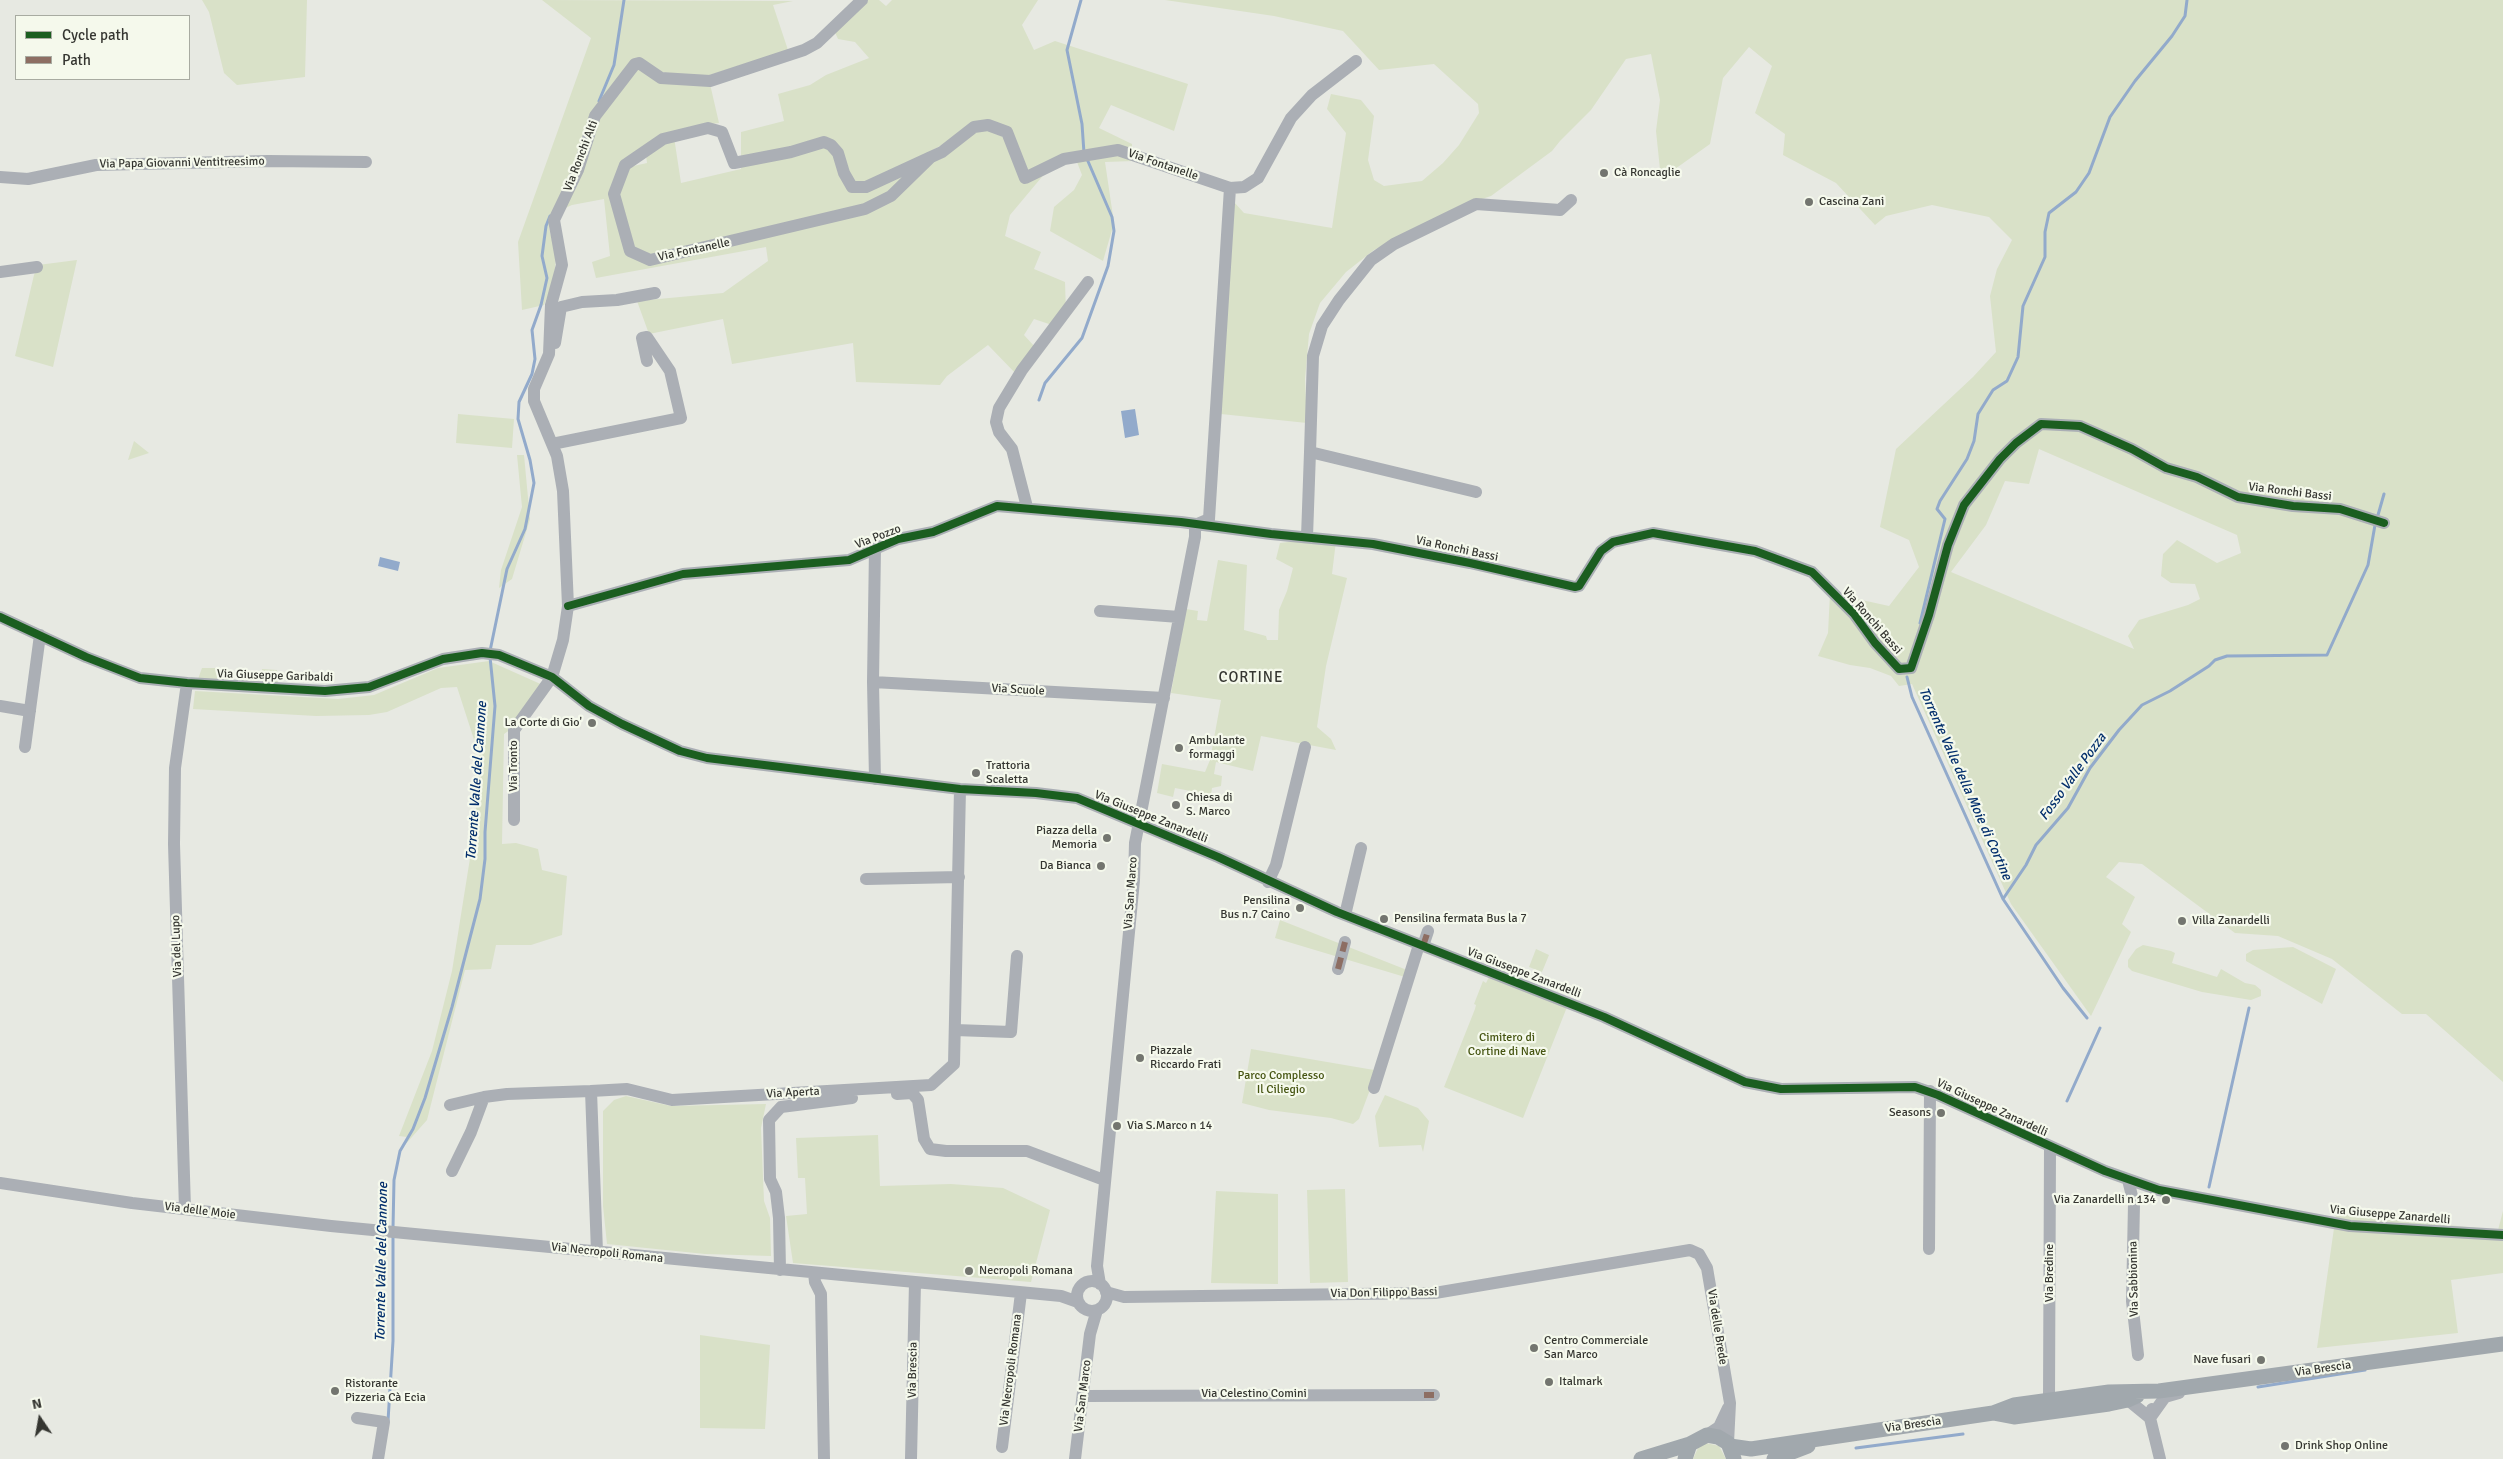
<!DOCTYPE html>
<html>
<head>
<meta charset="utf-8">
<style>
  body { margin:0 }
  #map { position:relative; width:2503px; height:1459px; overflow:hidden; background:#e7e9e2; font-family:Signika,sans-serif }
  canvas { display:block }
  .legend { position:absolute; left:15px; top:15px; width:175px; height:65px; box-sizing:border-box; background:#f5f9ec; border:1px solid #a8aba1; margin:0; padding:6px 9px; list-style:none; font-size:15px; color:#353631 }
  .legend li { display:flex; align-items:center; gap:10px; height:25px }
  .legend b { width:25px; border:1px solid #a8aba1 }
  .north { position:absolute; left:15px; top:1394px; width:50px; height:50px; -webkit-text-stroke:4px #f5f9ec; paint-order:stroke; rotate:348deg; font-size:14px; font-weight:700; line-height:20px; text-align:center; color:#353631 }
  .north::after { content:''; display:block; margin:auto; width:18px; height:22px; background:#353631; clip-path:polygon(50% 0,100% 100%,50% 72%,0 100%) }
</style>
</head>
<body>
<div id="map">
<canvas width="2503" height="1459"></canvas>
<ul class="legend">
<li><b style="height:6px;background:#1b5e20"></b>Cycle path</li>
<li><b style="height:6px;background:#8d6e63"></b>Path</li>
</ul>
<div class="north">N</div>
</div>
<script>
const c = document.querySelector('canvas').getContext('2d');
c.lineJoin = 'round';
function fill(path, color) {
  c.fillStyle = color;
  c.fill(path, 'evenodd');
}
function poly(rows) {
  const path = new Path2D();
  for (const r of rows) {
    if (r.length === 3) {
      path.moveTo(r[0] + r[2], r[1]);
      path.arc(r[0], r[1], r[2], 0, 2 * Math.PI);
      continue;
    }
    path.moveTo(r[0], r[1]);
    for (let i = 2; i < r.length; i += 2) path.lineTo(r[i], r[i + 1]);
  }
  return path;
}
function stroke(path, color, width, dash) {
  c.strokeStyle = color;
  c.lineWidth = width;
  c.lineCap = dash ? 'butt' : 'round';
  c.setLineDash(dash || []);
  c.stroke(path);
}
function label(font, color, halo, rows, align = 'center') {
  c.font = font + ' Signika,sans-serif';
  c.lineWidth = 4.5;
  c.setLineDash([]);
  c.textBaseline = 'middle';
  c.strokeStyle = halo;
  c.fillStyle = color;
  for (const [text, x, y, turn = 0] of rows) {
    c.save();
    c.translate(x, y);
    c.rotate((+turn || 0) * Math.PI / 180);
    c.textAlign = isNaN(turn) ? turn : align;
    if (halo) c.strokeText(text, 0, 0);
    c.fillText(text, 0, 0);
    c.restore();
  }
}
fill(poly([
  [202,0,307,0,305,77,237,85,224,73,209,12],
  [542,0,793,1,773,5,788,50,710,75,662,76,636,59,599,109,604,92,589,119,580,142,575,170,551,219,549,228,556,257,554,280,544,305,522,310,518,242,591,38],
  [868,0,879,0,886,6,892,0,1038,0,1022,25,1034,50,1055,41,1188,84,1174,131,1111,105,1099,128,1132,144,1132,150,1027,172,994,125,942,145,875,180,852,183,835,143,741,159,741,132,784,121,778,94,810,85,826,75,869,58,855,42,838,39,834,30],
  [1165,0,2503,0,2503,1082,2426,1014,2402,1014,2332,959,2278,936,2235,933,2142,864,2119,862,2106,877,2135,897,2122,924,2131,932,2091,1016,2011,904,1912,684,1899,686,1891,676,1870,668,1850,665,1818,656,1828,633,1830,593,1889,606,1919,567,1909,540,1880,527,1896,449,1973,377,1996,352,1990,296,1997,269,2012,240,1989,217,1932,205,1886,216,1875,225,1836,183,1783,155,1785,134,1755,113,1772,66,1749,47,1723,78,1710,144,1661,179,1656,131,1660,100,1651,54,1626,59,1591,110,1560,141,1552,151,1491,196,1464,205,1374,250,1346,272,1320,303,1309,334,1305,379,1307,423,1221,414,1234,202,1244,213,1332,228,1346,133,1327,109,1331,94,1361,100,1374,116,1368,160,1374,180,1384,186,1422,181,1443,163,1459,145,1479,113,1478,104,1434,64,1379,70,1343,31,1274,16],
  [2039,449,2237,535,2241,553,2217,563,2177,540,2163,554,2161,576,2171,583,2195,584,2200,599,2188,605,2139,620,2128,636,2134,649,1951,572,1986,525,2005,481,2029,484],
  [637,66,710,84,719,123,688,127,621,165,611,193,636,259,875,207,932,158,976,128,986,127,1005,137,1019,174,1046,172,1010,215,1005,236,1041,252,1034,269,1065,282,1066,313,1055,326,1034,319,1024,335,1035,347,1020,378,988,345,947,376,940,385,856,382,853,343,732,364,723,319,649,334,637,301,723,293,768,261,766,247,596,278,592,262,610,256,604,199,572,205,563,209,596,116],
  [674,137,681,183,741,169,741,164,830,146,853,190,923,162,875,202,653,257,632,249,618,192,629,167,647,163,646,155],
  [1119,153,1133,161,1105,162,1114,223,1103,261,1050,231,1054,207,1074,190,1082,175,1077,162],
  [77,260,53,367,15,356,34,275,38,265],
  [458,414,514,419,512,448,456,443],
  [134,441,149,453,128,460],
  [517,455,524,455,530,519,512,579,499,588,501,570,522,507],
  [1305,540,1336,541,1332,574,1347,578,1326,666,1317,727,1331,739,1336,750,1261,736,1253,771,1216,762,1214,774,1222,776,1221,786,1212,788,1211,795,1175,788,1173,797,1157,793,1162,764,1205,772,1210,760,1221,700,1171,693,1186,609,1198,611,1197,620,1207,621,1218,560,1247,565,1244,630,1266,636,1267,640,1278,640,1279,610,1287,591,1293,568,1276,559,1280,543],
  [489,661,545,686,514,727,504,734,502,844,516,843,538,849,542,870,567,876,562,935,531,945,496,945,491,969,465,970,427,1120,404,1146,407,1137,399,1136,432,1051,452,971,475,827,479,755,457,687,441,688,387,712,369,715,316,716,193,709,195,691,338,699,374,695,438,668],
  [202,668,217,668,217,680,198,679],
  [262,669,277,670,278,683,262,682],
  [1280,920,1407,970,1405,977,1275,938],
  [2143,945,2171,951,2175,953,2172,963,2217,977,2221,969,2245,983,2255,985,2261,990,2261,996,2251,1000,2202,992,2132,971,2128,967,2128,960,2136,949],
  [2293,947,2336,969,2322,1004,2246,961,2246,954,2253,950],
  [1536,949,1549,955,1542,972,1529,967],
  [1489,977,1567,1007,1523,1118,1444,1087,1475,1009,1476,1005,1474,1004,1483,981,1486,983],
  [1251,1049,1374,1070,1371,1087,1359,1119,1353,1124,1331,1118,1269,1110,1242,1103],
  [1385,1095,1418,1108,1429,1121,1423,1152,1421,1145,1379,1147,1375,1116],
  [626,1096,671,1106,766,1104,761,1128,764,1201,770,1218,771,1256,705,1254,607,1244,603,1206,603,1111,614,1100],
  [878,1135,880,1186,951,1184,1003,1188,1050,1210,1031,1282,793,1263,786,1216,807,1214,805,1178,798,1178,796,1138],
  [1345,1189,1348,1282,1310,1283,1307,1190],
  [1216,1191,1278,1194,1278,1284,1211,1283],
  [2503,1211,2503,1273,2451,1280,2458,1333,2317,1348,2336,1214,2498,1230],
  [700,1335,770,1345,765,1429,700,1428],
  [1706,1443,1719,1446,1726,1459,1693,1459,1698,1448]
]), '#d9e1c8');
fill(poly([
  [1135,409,1139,435,1125,438,1121,411],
  [380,557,400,562,398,571,378,566]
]), '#92aacb');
stroke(poly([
  [1081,0,1067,50,1082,124,1084,153],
  [599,101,614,65,624,0],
  [1039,400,1045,383,1082,338,1108,266,1114,231,1112,217,1087,159],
  [2378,515,2384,494],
  [1920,623,1945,519,1937,509,1940,501,1967,459,1974,441,1978,414,1993,390,2007,381,2018,357,2023,306,2045,257,2045,232,2049,213,2076,192,2089,173,2110,117,2135,81,2172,36,2185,16,2187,0],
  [490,651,507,569,525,529,534,483,530,460,518,419,519,402,532,374,535,359,532,330,541,305,547,278,542,256,546,226,550,216],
  [1907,677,1912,697,2003,899],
  [2087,1018,2063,988,2003,899,2026,865,2036,845,2068,808,2090,768,2119,730,2142,705,2170,691,2209,666,2215,660,2227,656,2327,655,2368,565,2375,525],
  [2067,1101,2100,1028],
  [2209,1187,2249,1008],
  [393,1228,394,1180,400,1151,413,1129,425,1098,452,1007,480,899,485,859,485,832,495,706,490,657],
  [2258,1387,2365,1370],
  [388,1421,393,1341,393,1235],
  [1856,1448,1963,1434]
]), '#92aacb', 3);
stroke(poly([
  [931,157,891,196,865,209,650,260,630,251,614,194,625,165,663,139,708,128,722,132,734,163,791,152,824,142,831,145,838,153,844,173,852,187,866,187,931,157,942,152,974,127,988,125,1007,132,1025,178,1064,159,1118,150,1230,188],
  [0,177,28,179,96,165,268,161,366,162],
  [0,272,37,267],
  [555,343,561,307,582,302,617,300,655,293],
  [552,444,681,418,670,371,647,337,642,338,647,361],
  [1310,452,1313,356,1322,326,1339,300,1371,260,1394,244,1476,204,1560,210,1571,200],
  [1027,507,1012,449,999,432,996,422,999,408,1022,370,1088,282],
  [1195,525,1209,519,1230,188,1244,187,1258,178,1291,118,1312,95,1356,61],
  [1307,537,1310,452,1476,492],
  [875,548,873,682,875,779],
  [568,606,683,574,849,560,898,539,933,532,997,506,1181,522,1271,534,1373,544,1470,563,1575,587,1579,586,1601,551,1613,542,1653,533,1755,551,1812,572,1854,614,1875,643,1899,669,1911,668,1929,615,1948,545,1964,505,2000,459,2016,443,2041,424,2080,426,2132,449,2166,468,2197,477,2238,497,2293,506,2340,509,2384,523],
  [1100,611,1179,617],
  [0,617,86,657,140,678,187,683,325,691,369,687,443,659,482,653,499,655,552,677,589,706,622,724,680,751,707,758,960,789,1036,793,1077,798,1218,857,1337,912,1604,1017,1745,1082,1781,1089,1915,1087,1938,1095,2105,1171,2159,1190,2350,1226,2503,1235],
  [873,682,1164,698],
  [0,706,30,711],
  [25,747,40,635],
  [514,820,514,730,552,677,563,640,568,606,563,491,557,456,534,401,534,389,549,354,551,305,562,265,554,220,578,170,595,116,635,64,639,63,661,78,710,81,804,50,817,43,862,0],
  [866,879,959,877],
  [1268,882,1276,865,1305,747],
  [1345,915,1361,848],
  [1423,946,1428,931],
  [1338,969,1345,942],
  [955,1030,1011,1032,1017,956],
  [1374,1088,1419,945],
  [897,1094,912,1093,918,1100,924,1139,930,1149,946,1151,1027,1151,1104,1180],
  [450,1105,484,1097,507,1094,591,1091],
  [452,1171,471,1132,484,1097],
  [2128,1180,2134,1204,2132,1301,2138,1355],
  [0,1183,132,1203,331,1226,1061,1296,1078,1302],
  [185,1209,174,844,175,768,187,683],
  [1929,1249,1930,1091],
  [597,1252,591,1091,627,1089,672,1100,931,1085,954,1064,960,789],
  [780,1270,779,1218,776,1192,770,1179,769,1120,781,1107,852,1098],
  [814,1273,815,1282,821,1294,824,1459],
  [1092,1296,15],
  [1100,1284,1097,1266,1134,880,1135,843,1195,537,1195,525],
  [1106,1292,1124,1297,1435,1293,1690,1250,1699,1254,1707,1268,1730,1403,1728,1443],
  [1084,1396,1434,1395],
  [2049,1400,2050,1147],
  [2128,1400,2150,1418],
  [2152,1409,2150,1418,2160,1459],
  [357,1418,384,1422,378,1459],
  [2150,1418,2165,1397,2179,1393],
  [1707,1435,1719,1427,1728,1408],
  [1002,1447,1021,1293],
  [911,1459,915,1282],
  [1075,1459,1090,1334,1097,1310]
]), '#abafb5', 12);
stroke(poly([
  [1993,1413,2014,1417,2109,1404,2128,1400,2137,1396],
  [1730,1446,1751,1449,1993,1413,2014,1405,2109,1392,2159,1391,2503,1344],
  [1641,1459,1690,1444],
  [1685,1459,1690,1444,1707,1435,1718,1437,1728,1443,1734,1459],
  [1774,1459,1808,1446]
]), '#a1a8ad', 15);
stroke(poly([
  [1423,946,1428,931],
  [1338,969,1345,942],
  [1424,1395,1434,1395]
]), '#8d6e63', 6, [12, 6]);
stroke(poly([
  [568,606,683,574,849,560,898,539,933,532,997,506,1181,522,1271,534,1373,544,1470,563,1575,587,1579,586,1601,551,1613,542,1653,533,1755,551,1812,572,1854,614,1875,643,1899,669,1911,668,1929,615,1948,545,1964,505,2000,459,2016,443,2041,424,2080,426,2132,449,2166,468,2197,477,2238,497,2293,506,2340,509,2384,523],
  [0,617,86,657,140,678,187,683,325,691,369,687,443,659,482,653,499,655,552,677,589,706,622,724,680,751,707,758,960,789,1036,793,1077,798,1218,857,1337,912,1604,1017,1745,1082,1781,1089,1915,1087,1938,1095,2105,1171,2159,1190,2350,1226,2503,1235]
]), '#1b5e20', 8);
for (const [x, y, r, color] of [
  [1604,173,5,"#73756f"],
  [1809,202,5,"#73756f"],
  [592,723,5,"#73756f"],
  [1179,748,5,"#73756f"],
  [976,773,5,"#73756f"],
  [1176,805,5,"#73756f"],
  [1107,838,5,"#73756f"],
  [1101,866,5,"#73756f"],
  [1300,908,5,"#73756f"],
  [1384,919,5,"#73756f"],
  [2182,921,5,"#73756f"],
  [1140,1058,5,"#73756f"],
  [1941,1113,5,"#73756f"],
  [1117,1126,5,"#73756f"],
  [2166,1200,5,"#73756f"],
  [969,1271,5,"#73756f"],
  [1534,1348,5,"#73756f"],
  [2261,1360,5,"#73756f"],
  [1549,1382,5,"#73756f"],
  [335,1391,5,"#73756f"],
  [2285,1446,5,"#73756f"]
]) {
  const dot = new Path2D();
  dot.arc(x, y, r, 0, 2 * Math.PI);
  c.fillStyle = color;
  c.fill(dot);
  stroke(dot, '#f5f9ec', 2);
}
label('12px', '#353631', '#f5f9ec', [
  ["Via Ronchi Alti",581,156,-69],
  ["Via Papa Giovanni Ventitreesimo",182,163,-1],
  ["Via Fontanelle",1163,165,19],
  ["Via Fontanelle",694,250,-12],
  ["Via Ronchi Bassi",2290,492,7],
  ["Via Pozzo",878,537,-21],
  ["Via Ronchi Bassi",1457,549,12],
  ["Via Ronchi Bassi",1872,621,49],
  ["Via Giuseppe Garibaldi",275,676,2],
  ["Via Scuole",1018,690,3],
  ["Via Tronto",514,766,-90],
  ["Via Giuseppe Zanardelli",1151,817,22],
  ["Via San Marco",1131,893,-86],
  ["Via del Lupo",177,946,-92],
  ["Via Giuseppe Zanardelli",1524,973,21],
  ["Via Aperta",793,1093,-3],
  ["Via Giuseppe Zanardelli",1992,1108,25],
  ["Via delle Moie",200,1211,7],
  ["Via Giuseppe Zanardelli",2390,1215,5],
  ["Via Necropoli Romana",607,1253,6],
  ["Via Bredine",2050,1273,-90],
  ["Via Sabbionina",2134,1279,-91],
  ["Via Don Filippo Bassi",1384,1293,-1],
  ["Via delle Brede",1717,1327,81],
  ["Via Brescia",2323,1369,-8],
  ["Via Brescia",913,1370,-89],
  ["Via Necropoli Romana",1011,1370,-83],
  ["Via Celestino Comini",1254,1394],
  ["Via San Marco",1083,1396,-83],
  ["Via Brescia",1913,1425,-8]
]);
label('12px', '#353631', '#f5f9ec', [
  ["Cà Roncaglie",1614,173],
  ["Cascina Zani",1819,202],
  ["La Corte di Gio'",582,723,"right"],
  ["Ambulante",1189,741],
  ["formaggi",1189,755],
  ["Trattoria",986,766],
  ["Scaletta",986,780],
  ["Chiesa di",1186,798],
  ["S. Marco",1186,812],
  ["Piazza della",1097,831,"right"],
  ["Memoria",1097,845,"right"],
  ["Da Bianca",1091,866,"right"],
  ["Pensilina",1290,901,"right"],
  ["Bus n.7 Caino",1290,915,"right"],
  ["Pensilina fermata Bus la 7",1394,919],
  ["Villa Zanardelli",2192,921],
  ["Piazzale",1150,1051],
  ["Riccardo Frati",1150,1065],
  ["Seasons",1931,1113,"right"],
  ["Via S.Marco n 14",1127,1126],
  ["Via Zanardelli n 134",2156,1200,"right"],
  ["Necropoli Romana",979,1271],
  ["Centro Commerciale",1544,1341],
  ["San Marco",1544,1355],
  ["Nave fusari",2251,1360,"right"],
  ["Italmark",1559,1382],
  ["Ristorante",345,1384],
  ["Pizzeria Cà Ecia",345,1398],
  ["Drink Shop Online",2295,1446]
], 'left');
label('12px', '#465512', '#f5f9ec', [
  ["Cimitero di",1507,1038],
  ["Cortine di Nave",1507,1052],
  ["Parco Complesso",1281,1076],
  ["Il Ciliegio",1281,1090]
]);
label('italic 14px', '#032f6c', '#f5f9ec', [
  ["Fosso Valle Pozza",2073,777,-54],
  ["Torrente Valle del Cannone",477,781,-86],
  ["Torrente Valle della Moie di Cortine",1965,784,66],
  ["Torrente Valle del Cannone",382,1262,-89]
]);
c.letterSpacing = '1px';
label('15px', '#353631', '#f5f9ec', [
  ["CORTINE",1251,678]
]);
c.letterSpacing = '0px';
</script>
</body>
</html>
